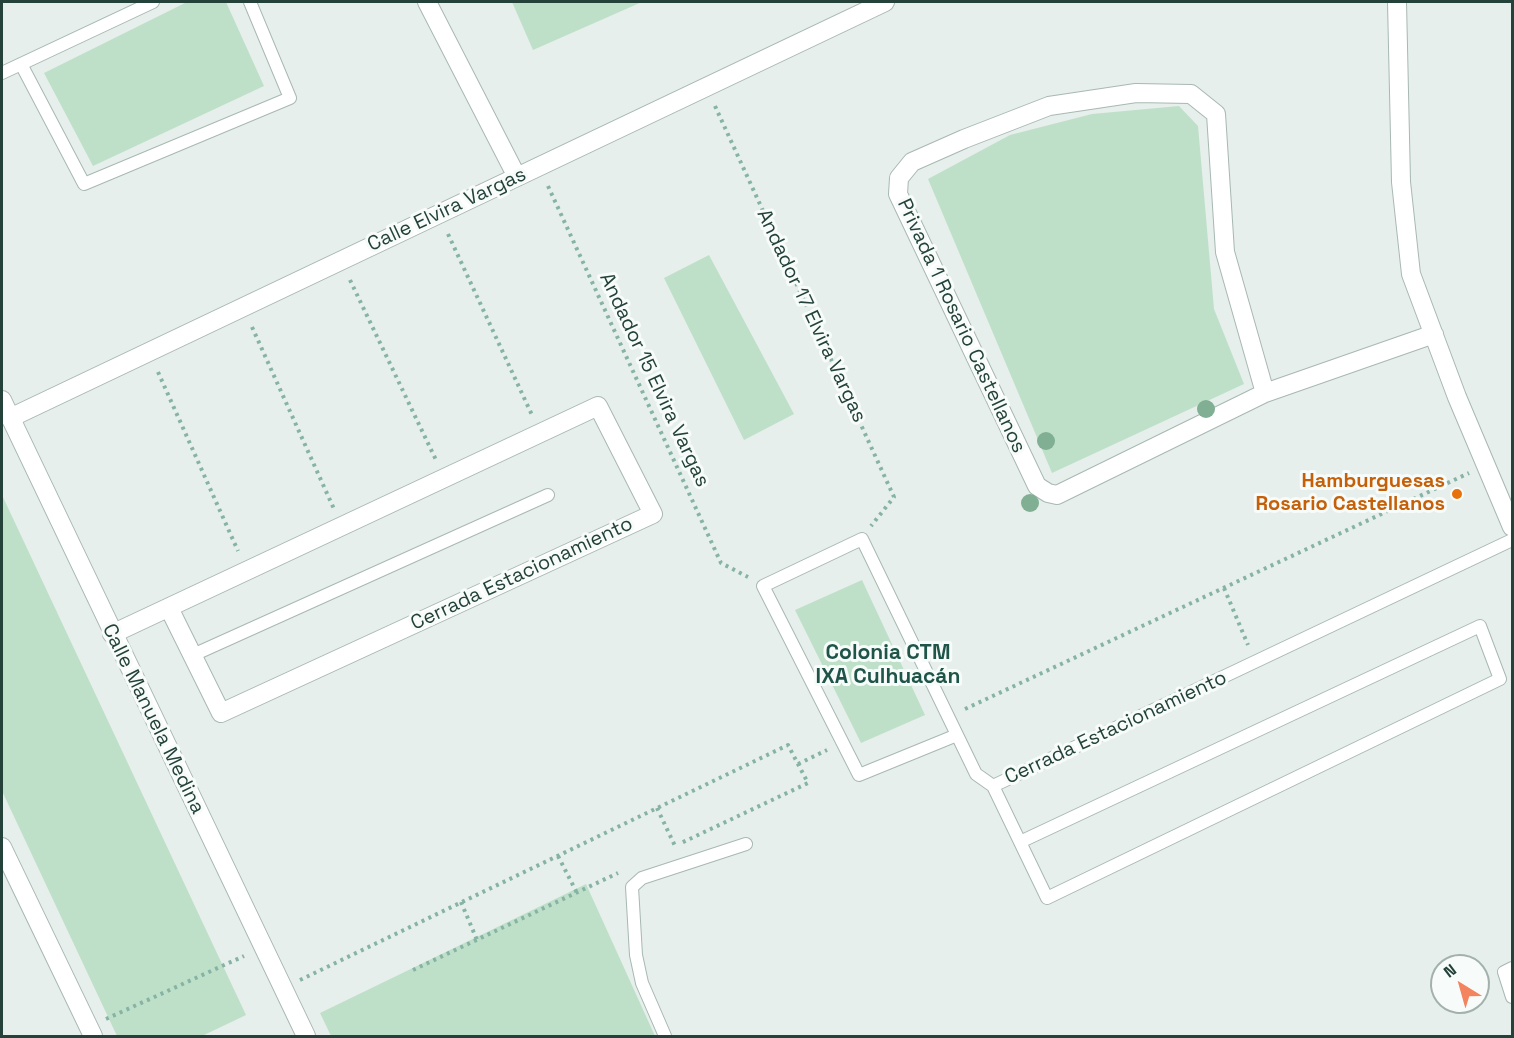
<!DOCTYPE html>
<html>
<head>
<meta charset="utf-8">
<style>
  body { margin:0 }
  #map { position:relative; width:1514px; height:1038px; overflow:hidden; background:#e6efeb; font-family:"Space Grotesk",sans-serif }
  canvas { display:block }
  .frame { position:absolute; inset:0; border:3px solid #24423a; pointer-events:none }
  .north { position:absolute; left:1430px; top:954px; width:60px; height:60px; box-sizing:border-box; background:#f7fbf9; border:2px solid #a3b1ad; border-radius:50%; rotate:323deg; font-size:16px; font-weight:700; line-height:24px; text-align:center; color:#24423a }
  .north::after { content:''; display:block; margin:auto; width:21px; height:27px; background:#f4845f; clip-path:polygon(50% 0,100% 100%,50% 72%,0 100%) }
</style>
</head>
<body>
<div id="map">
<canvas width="1514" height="1038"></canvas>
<div class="frame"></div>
<div class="north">N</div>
</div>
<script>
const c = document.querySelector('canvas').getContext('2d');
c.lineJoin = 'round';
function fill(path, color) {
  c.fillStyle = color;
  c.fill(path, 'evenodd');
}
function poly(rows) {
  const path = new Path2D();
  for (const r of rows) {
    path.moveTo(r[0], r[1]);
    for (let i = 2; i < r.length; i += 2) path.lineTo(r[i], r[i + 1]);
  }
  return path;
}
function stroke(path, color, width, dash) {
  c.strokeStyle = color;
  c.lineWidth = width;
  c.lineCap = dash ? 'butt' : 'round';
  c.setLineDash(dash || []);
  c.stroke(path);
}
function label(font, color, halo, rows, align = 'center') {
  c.font = font + ' "Space Grotesk",sans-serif';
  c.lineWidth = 6;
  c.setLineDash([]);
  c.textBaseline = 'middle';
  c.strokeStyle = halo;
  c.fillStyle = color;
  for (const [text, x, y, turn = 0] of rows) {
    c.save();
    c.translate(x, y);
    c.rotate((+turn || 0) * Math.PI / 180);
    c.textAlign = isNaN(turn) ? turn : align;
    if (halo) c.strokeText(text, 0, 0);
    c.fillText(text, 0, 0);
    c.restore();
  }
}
fill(poly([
  [187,2,226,2,264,86,93,166,44,73],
  [512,2,642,2,533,50],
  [1179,106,1198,126,1214,309,1244,384,1052,473,928,179,1010,135,1092,114],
  [709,255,794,414,744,440,664,278],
  [2,495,246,1015,202,1036,117,1036,2,791],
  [862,580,925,715,861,743,795,610],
  [586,884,655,1036,331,1036,320,1013]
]), '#bfe0c8');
const service = poly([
  [21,64,84,184,290,98,250,2],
  [2,73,153,2],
  [193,655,548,495],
  [957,735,859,775,763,586,862,539,976,774,993,786],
  [1020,842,1480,626,1500,679,1047,898,993,786,1512,540],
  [1512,968,1504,972,1512,997],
  [665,1036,642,983,636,955,632,887,642,878,746,844]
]);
const minor = poly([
  [427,2,517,177],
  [1397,2,1401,182,1411,274,1457,397,1512,527],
  [1265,393,1225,252,1216,114,1191,94,1136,93,1049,106,964,139,912,162,899,178,898,194,1037,486,1048,493,1057,495,1265,393,1434,334],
  [10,418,885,2],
  [112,634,598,406,653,514,221,713,169,608],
  [2,847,93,1036]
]);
const tertiary = poly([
  [2,400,306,1036]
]);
stroke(service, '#a8b8b2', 14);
stroke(minor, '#a8b8b2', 20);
stroke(tertiary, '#a8b8b2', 20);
stroke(poly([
  [715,106,894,497,871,526],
  [548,186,721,563,748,577],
  [448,234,532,415],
  [350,280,436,460],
  [252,327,334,509],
  [158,372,238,551],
  [1224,588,1248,645],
  [965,709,1469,473],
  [798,764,827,750],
  [657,808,676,848],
  [558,856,577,893],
  [461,902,477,940],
  [413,970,618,873],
  [300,980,788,745,808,783,679,844],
  [106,1019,244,956]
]), '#86b3a5', 4, [3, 4.5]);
stroke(service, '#fff', 12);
stroke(minor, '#fff', 18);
stroke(tertiary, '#fff', 18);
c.fillStyle = '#80af93';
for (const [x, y] of [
  [1206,409],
  [1046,441],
  [1030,503]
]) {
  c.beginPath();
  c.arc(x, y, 9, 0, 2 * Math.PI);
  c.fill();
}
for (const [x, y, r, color] of [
  [1457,494,6,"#e8710a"]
]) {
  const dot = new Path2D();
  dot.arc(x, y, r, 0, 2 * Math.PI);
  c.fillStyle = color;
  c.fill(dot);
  stroke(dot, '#f7fbf9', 2);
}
label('20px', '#24423a', '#f7fbf9', [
  ["Calle Elvira Vargas",447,210,-25],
  ["Andador 17 Elvira Vargas",811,316,65],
  ["Privada 1 Rosario Castellanos",961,326,65],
  ["Andador 15 Elvira Vargas",654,380,65],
  ["Cerrada Estacionamiento",522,574,-25],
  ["Calle Manuela Medina",153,719,64],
  ["Cerrada Estacionamiento",1116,728,-25]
]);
label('bold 20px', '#c56008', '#f7fbf9', [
  ["Hamburguesas",1445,482],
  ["Rosario Castellanos",1445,505]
], 'right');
label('bold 21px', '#1f5548', '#f7fbf9', [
  ["Colonia CTM",888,653],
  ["IXA Culhuacán",888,677]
]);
</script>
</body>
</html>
